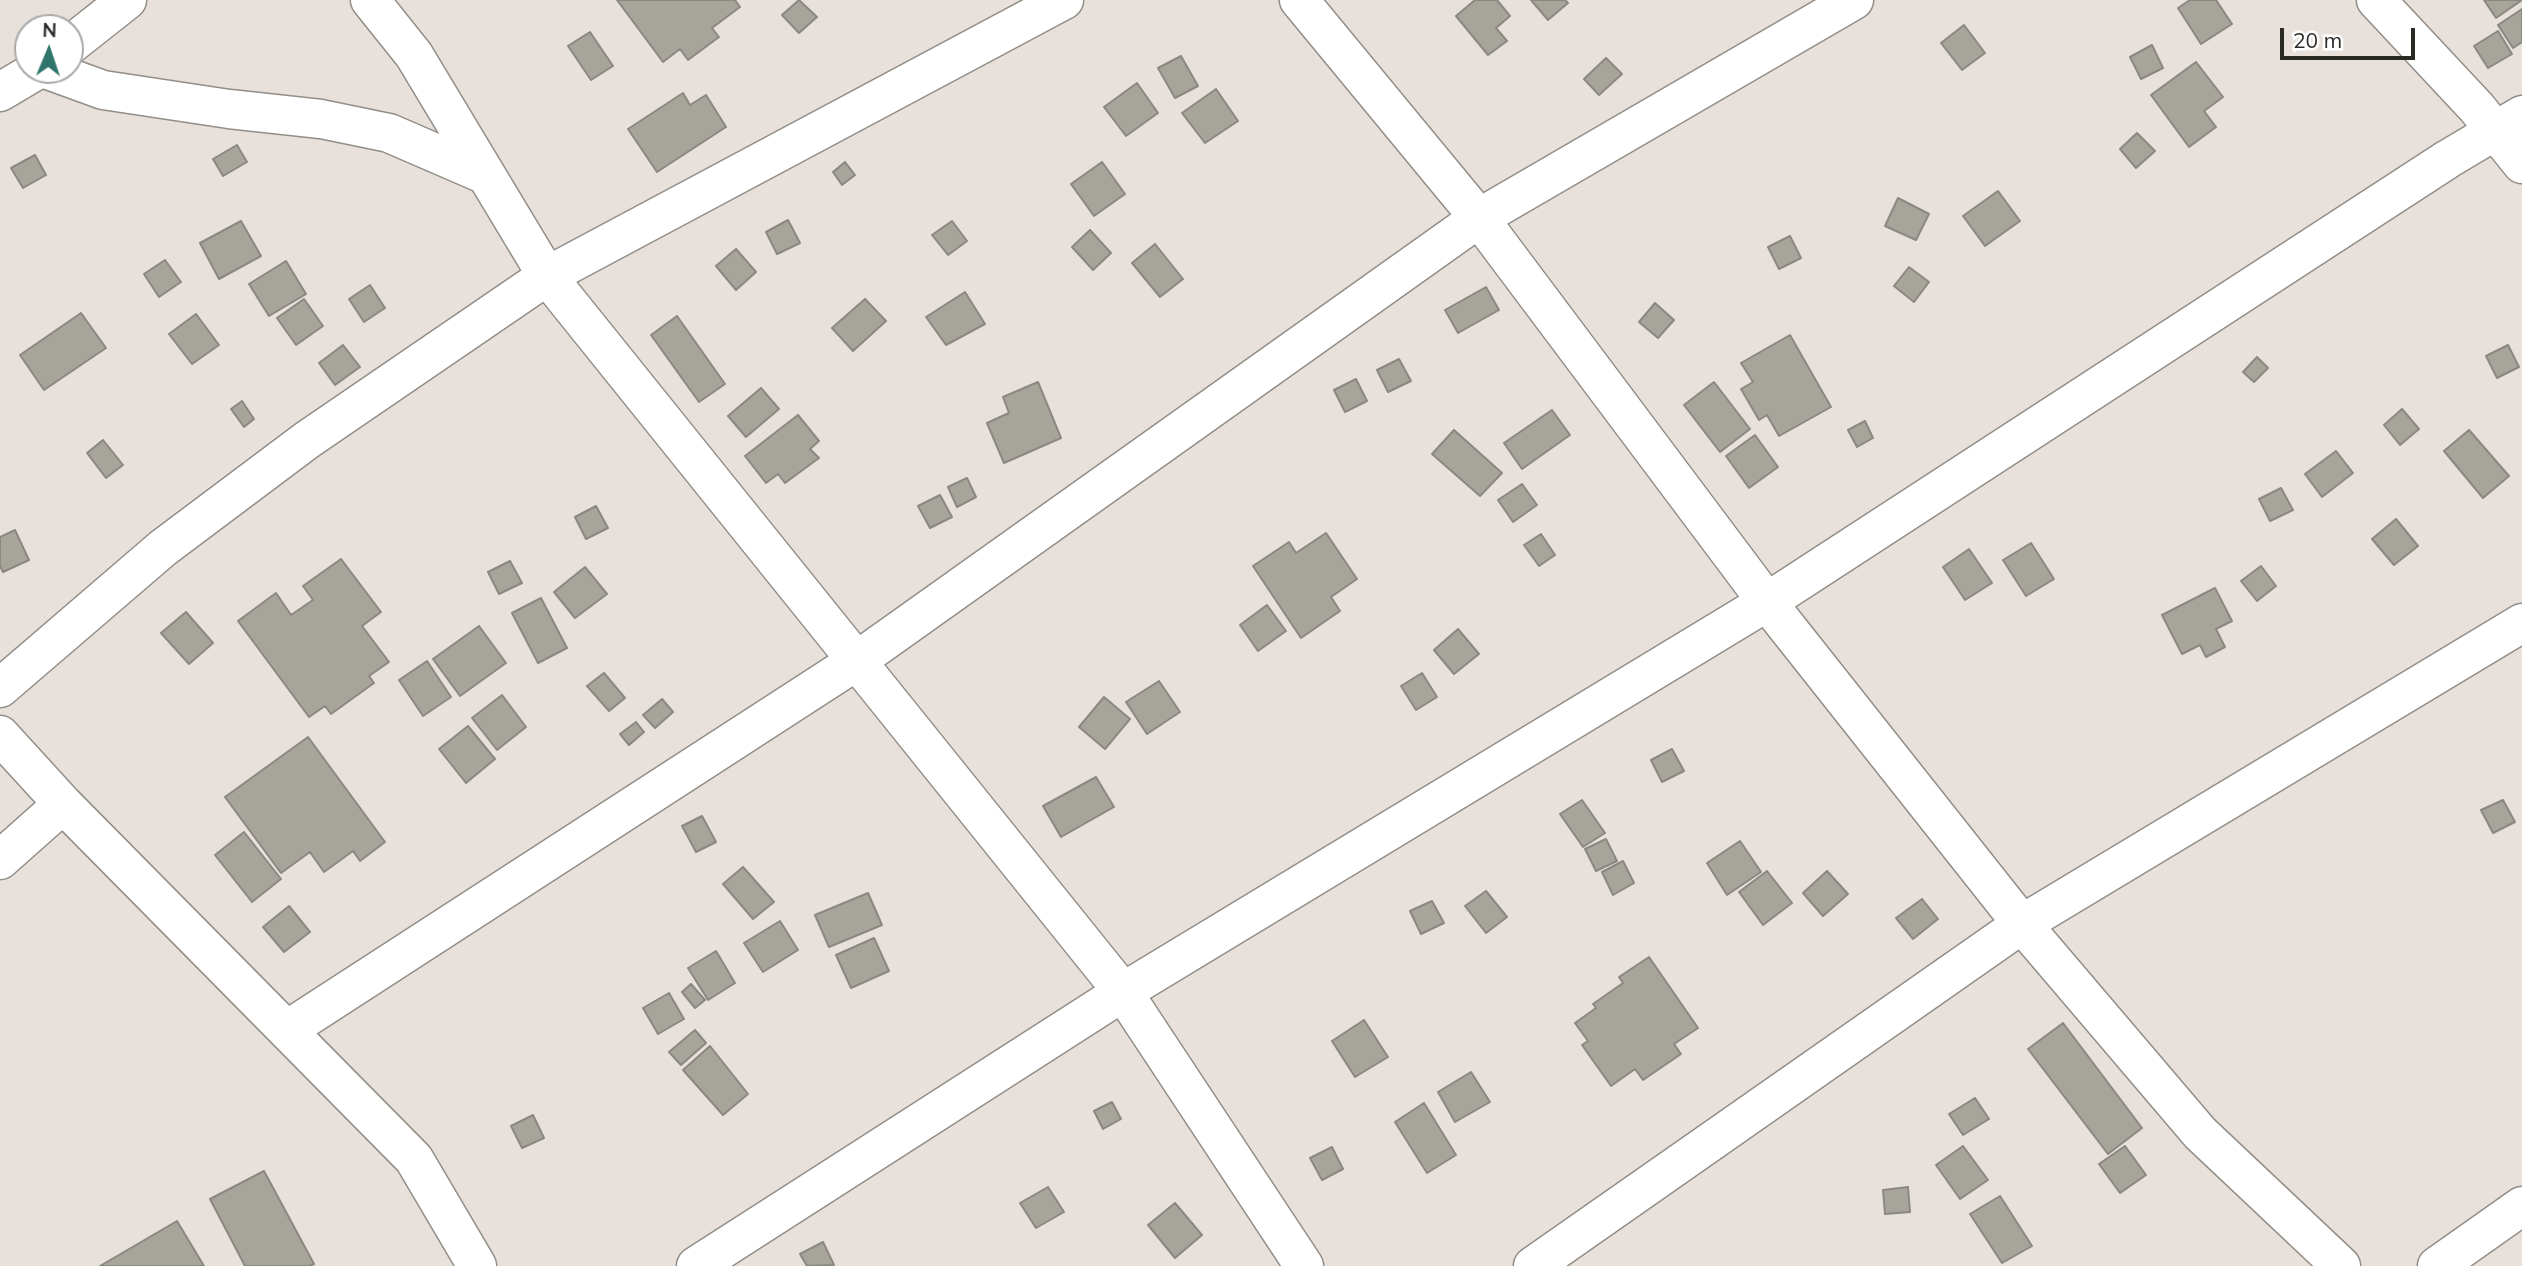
<!DOCTYPE html>
<html>
<head>
<meta charset="utf-8">
<style>
  body { margin:0 }
  #map { position:relative; width:2522px; height:1266px; overflow:hidden; background:#e8e1db; font-family:Mulish,sans-serif }
  canvas { display:block }
  .north { position:absolute; left:14px; top:14px; width:70px; height:70px; box-sizing:border-box; background:#fff; border:2px solid #aaa9a8; border-radius:50%; rotate:2deg; font-size:19px; font-weight:700; line-height:28px; text-align:center; color:#2b2926 }
  .north::after { content:''; display:block; margin:auto; width:24px; height:32px; background:#2f756b; clip-path:polygon(50% 0,100% 100%,50% 72%,0 100%) }
  .scale { position:absolute; left:2280px; top:28px; width:135px; height:32px; box-sizing:border-box; border:4px solid #2b2926; border-top:0; padding-left:9px; font-size:21px; line-height:24px; white-space:nowrap; color:#2b2926; -webkit-text-stroke:5px #fff; paint-order:stroke }
</style>
</head>
<body>
<div id="map">
<canvas width="2522" height="1266"></canvas>
<div class="north">N</div>
<div class="scale">20 m</div>
</div>
<script>
const c = document.querySelector('canvas').getContext('2d');
c.lineJoin = 'round';
function fill(path, color) {
  c.fillStyle = color;
  c.fill(path, 'evenodd');
}
function poly(rows) {
  const path = new Path2D();
  for (const r of rows) {
    path.moveTo(r[0], r[1]);
    for (let i = 2; i < r.length; i += 2) path.lineTo(r[i], r[i + 1]);
  }
  return path;
}
function stroke(path, color, width, dash) {
  c.strokeStyle = color;
  c.lineWidth = width;
  c.lineCap = dash ? 'butt' : 'round';
  c.setLineDash(dash || []);
  c.stroke(path);
}
const building = poly([
  [617,0,735,0,740,7,712,28,719,37,688,60,680,49,663,62,617,0],
  [799,0,817,17,799,33,782,15,799,0],
  [1475,0,1497,0,1510,16,1496,28,1507,41,1488,55,1456,16,1475,0],
  [1531,0,1565,0,1568,3,1548,20,1531,0],
  [2190,0,2216,0,2232,24,2201,44,2178,8,2190,0],
  [2484,0,2522,0,2496,18,2484,0],
  [2522,9,2522,42,2513,48,2498,25,2522,9],
  [1964,25,1985,53,1962,70,1941,43,1964,25],
  [2498,31,2512,54,2488,68,2474,46,2498,31],
  [590,32,613,66,591,80,568,46,590,32],
  [2152,45,2163,68,2141,79,2130,57,2152,45],
  [1181,56,1198,86,1175,98,1158,68,1181,56],
  [1606,58,1622,74,1599,95,1584,79,1606,58],
  [2196,62,2223,97,2204,111,2216,127,2189,147,2151,95,2196,62],
  [1137,83,1158,113,1126,136,1104,107,1137,83],
  [1216,89,1238,121,1205,143,1182,113,1216,89],
  [683,93,690,105,706,95,726,127,657,172,628,129,683,93],
  [2137,133,2155,151,2136,168,2120,149,2137,133],
  [237,145,247,162,223,176,213,159,237,145],
  [35,155,46,175,23,188,11,168,35,155],
  [845,162,855,175,842,185,833,172,845,162],
  [1102,162,1125,194,1094,216,1071,184,1102,162],
  [1998,191,2020,221,1985,246,1963,216,1998,191],
  [1898,198,1929,214,1916,240,1885,226,1898,198],
  [788,220,800,243,777,254,766,232,788,220],
  [241,221,261,256,219,279,200,243,241,221],
  [952,221,967,241,948,255,932,235,952,221],
  [1090,230,1111,253,1093,270,1072,247,1090,230],
  [1790,236,1801,258,1779,269,1768,247,1790,236],
  [1155,244,1183,279,1160,297,1132,263,1155,244],
  [736,249,756,272,736,290,716,266,736,249],
  [165,260,181,282,159,297,144,274,165,260],
  [286,261,306,294,269,316,249,284,286,261],
  [1909,267,1929,282,1914,302,1894,286,1909,267],
  [370,285,385,308,364,322,349,299,370,285],
  [1486,287,1499,310,1458,333,1445,310,1486,287],
  [965,292,985,324,946,345,926,317,965,292],
  [304,299,323,326,296,345,277,318,304,299],
  [865,299,886,321,853,351,832,328,865,299],
  [1655,303,1674,320,1658,338,1639,322,1655,303],
  [81,313,106,348,44,390,20,355,81,313],
  [196,314,219,345,192,364,169,334,196,314],
  [677,316,725,384,699,402,651,335,677,316],
  [1790,335,1831,407,1779,436,1767,415,1759,420,1741,389,1753,382,1741,363,1790,335],
  [343,345,360,367,335,385,319,363,343,345],
  [2508,345,2519,367,2497,378,2486,356,2508,345],
  [2257,357,2268,368,2254,382,2243,372,2257,357],
  [1399,359,1411,381,1388,392,1377,370,1399,359],
  [1356,379,1367,401,1345,412,1334,390,1356,379],
  [1038,382,1061,438,1004,463,987,423,1009,413,1003,397,1038,382],
  [1714,382,1750,429,1720,452,1684,405,1714,382],
  [761,388,779,409,746,437,728,416,761,388],
  [242,401,254,419,244,427,231,409,242,401],
  [2402,409,2419,429,2400,445,2384,425,2402,409],
  [1552,410,1570,435,1522,469,1504,443,1552,410],
  [798,415,819,441,810,449,819,458,785,483,778,474,766,483,745,456,798,415],
  [1865,421,1873,438,1857,447,1848,430,1865,421],
  [1454,430,1502,473,1480,496,1432,454,1454,430],
  [2469,430,2509,476,2483,498,2444,451,2469,430],
  [1755,435,1778,467,1749,488,1726,456,1755,435],
  [103,440,123,465,106,478,87,453,103,440],
  [2336,451,2353,473,2322,497,2305,474,2336,451],
  [967,478,976,497,957,507,948,487,967,478],
  [1522,484,1537,505,1513,522,1498,500,1522,484],
  [2281,488,2293,510,2270,521,2259,499,2281,488],
  [940,495,952,517,930,528,918,506,940,495],
  [596,506,608,528,586,539,575,517,596,506],
  [2396,519,2418,546,2394,565,2372,539,2396,519],
  [15,530,29,560,3,572,0,566,0,537,15,530],
  [1326,533,1357,579,1331,597,1340,611,1301,638,1253,566,1289,542,1296,553,1326,533],
  [1541,534,1555,555,1539,566,1524,545,1541,534],
  [2031,543,2054,579,2026,596,2003,560,2031,543],
  [1969,549,1992,583,1965,600,1943,567,1969,549],
  [341,559,381,612,362,626,389,662,369,676,374,683,331,714,325,706,309,717,238,621,276,593,291,615,313,600,303,586,341,559],
  [510,561,522,583,499,594,488,572,510,561],
  [2261,566,2276,586,2257,601,2241,581,2261,566],
  [585,567,607,594,575,618,554,592,585,567],
  [2215,588,2232,621,2216,629,2225,647,2206,657,2200,645,2182,654,2162,615,2215,588],
  [541,598,567,648,538,663,512,613,541,598],
  [1267,605,1286,631,1258,651,1240,625,1267,605],
  [186,612,213,643,189,664,161,633,186,612],
  [479,626,506,663,460,696,433,659,479,626],
  [1458,629,1479,654,1454,674,1434,650,1458,629],
  [427,661,451,697,423,716,399,680,427,661],
  [604,673,625,698,609,711,587,686,604,673],
  [1422,673,1437,697,1416,710,1401,686,1422,673],
  [1159,681,1180,712,1147,734,1126,702,1159,681],
  [502,695,526,727,497,750,472,718,502,695],
  [1104,697,1130,719,1105,749,1079,727,1104,697],
  [662,699,673,712,655,728,643,715,662,699],
  [636,722,644,732,629,745,620,734,636,722],
  [468,726,495,759,466,783,439,749,468,726],
  [308,737,385,842,360,861,353,851,324,872,310,852,281,873,225,797,308,737],
  [1672,749,1684,771,1662,782,1651,760,1672,749],
  [1096,777,1114,807,1061,837,1043,806,1096,777],
  [1582,800,1605,833,1583,847,1560,814,1582,800],
  [2503,800,2515,822,2493,833,2481,810,2503,800],
  [702,816,716,842,696,852,682,826,702,816],
  [244,832,281,879,252,902,215,855,244,832],
  [1606,839,1617,861,1596,871,1585,849,1606,839],
  [1740,841,1761,872,1727,895,1707,863,1740,841],
  [1623,861,1634,883,1613,895,1602,872,1623,861],
  [743,867,774,902,753,919,723,884,743,867],
  [1767,871,1792,903,1763,925,1739,892,1767,871],
  [1827,871,1848,894,1823,916,1803,893,1827,871],
  [1486,891,1507,917,1486,933,1465,906,1486,891],
  [868,893,882,925,829,947,815,915,868,893],
  [1922,899,1938,919,1913,939,1896,918,1922,899],
  [1432,901,1444,923,1421,934,1410,911,1432,901],
  [289,906,310,932,284,952,263,927,289,906],
  [780,921,798,950,763,972,744,943,780,921],
  [874,938,889,971,851,988,836,955,874,938],
  [716,951,735,983,708,1000,688,968,716,951],
  [1649,957,1698,1028,1674,1044,1681,1054,1643,1080,1635,1069,1611,1086,1582,1045,1588,1041,1575,1023,1596,1008,1593,1004,1623,983,1619,977,1649,957],
  [691,984,705,1000,695,1008,682,992,691,984],
  [669,993,684,1019,658,1034,643,1008,669,993],
  [1364,1020,1388,1057,1355,1077,1332,1041,1364,1020],
  [2063,1023,2142,1128,2108,1154,2028,1049,2063,1023],
  [695,1030,706,1043,681,1065,669,1052,695,1030],
  [710,1046,748,1094,723,1115,683,1070,710,1046],
  [1471,1072,1490,1102,1455,1122,1438,1092,1471,1072],
  [1975,1098,1989,1119,1963,1135,1949,1114,1975,1098],
  [1112,1102,1121,1119,1103,1129,1094,1111,1112,1102],
  [1424,1103,1456,1155,1427,1173,1395,1122,1424,1103],
  [533,1115,544,1138,522,1148,511,1126,533,1115],
  [1963,1146,1988,1180,1960,1199,1936,1165,1963,1146],
  [2125,1146,2146,1175,2120,1193,2099,1164,2125,1146],
  [1332,1147,1343,1169,1322,1180,1310,1158,1332,1147],
  [264,1171,314,1264,310,1266,245,1266,210,1199,264,1171],
  [1048,1187,1064,1212,1036,1228,1020,1203,1048,1187],
  [1908,1187,1910,1212,1885,1214,1883,1190,1908,1187],
  [2000,1196,2032,1246,2002,1263,1970,1214,2000,1196],
  [1175,1203,1202,1235,1175,1258,1148,1225,1175,1203],
  [177,1221,204,1266,100,1266,177,1221],
  [823,1242,834,1265,807,1266,800,1254,823,1242]
]);
fill(building, '#a7a49c');
stroke(building, '#8b8881', 2);
const minor = poly([
  [370,0,414,55,547,276,1123,992,1304,1266],
  [1299,0,1479,218,1767,602,2022,924,2200,1133,2341,1266],
  [2376,0,2477,108,2522,164],
  [70,45,127,0],
  [48,70,103,90,229,109,321,119,389,133,486,175],
  [0,92,37,70],
  [0,688,163,548,307,440,547,276,1064,0],
  [0,735,63,804,414,1159,477,1266],
  [0,860,63,804],
  [287,1030,855,662,1479,218,1854,0],
  [696,1266,1123,992,1767,602,2448,159,2522,115],
  [1533,1266,2022,924,2522,623],
  [2437,1266,2522,1206]
]);
stroke(minor, '#938d87', 41);
stroke(minor, '#fff', 38);
</script>
</body>
</html>
